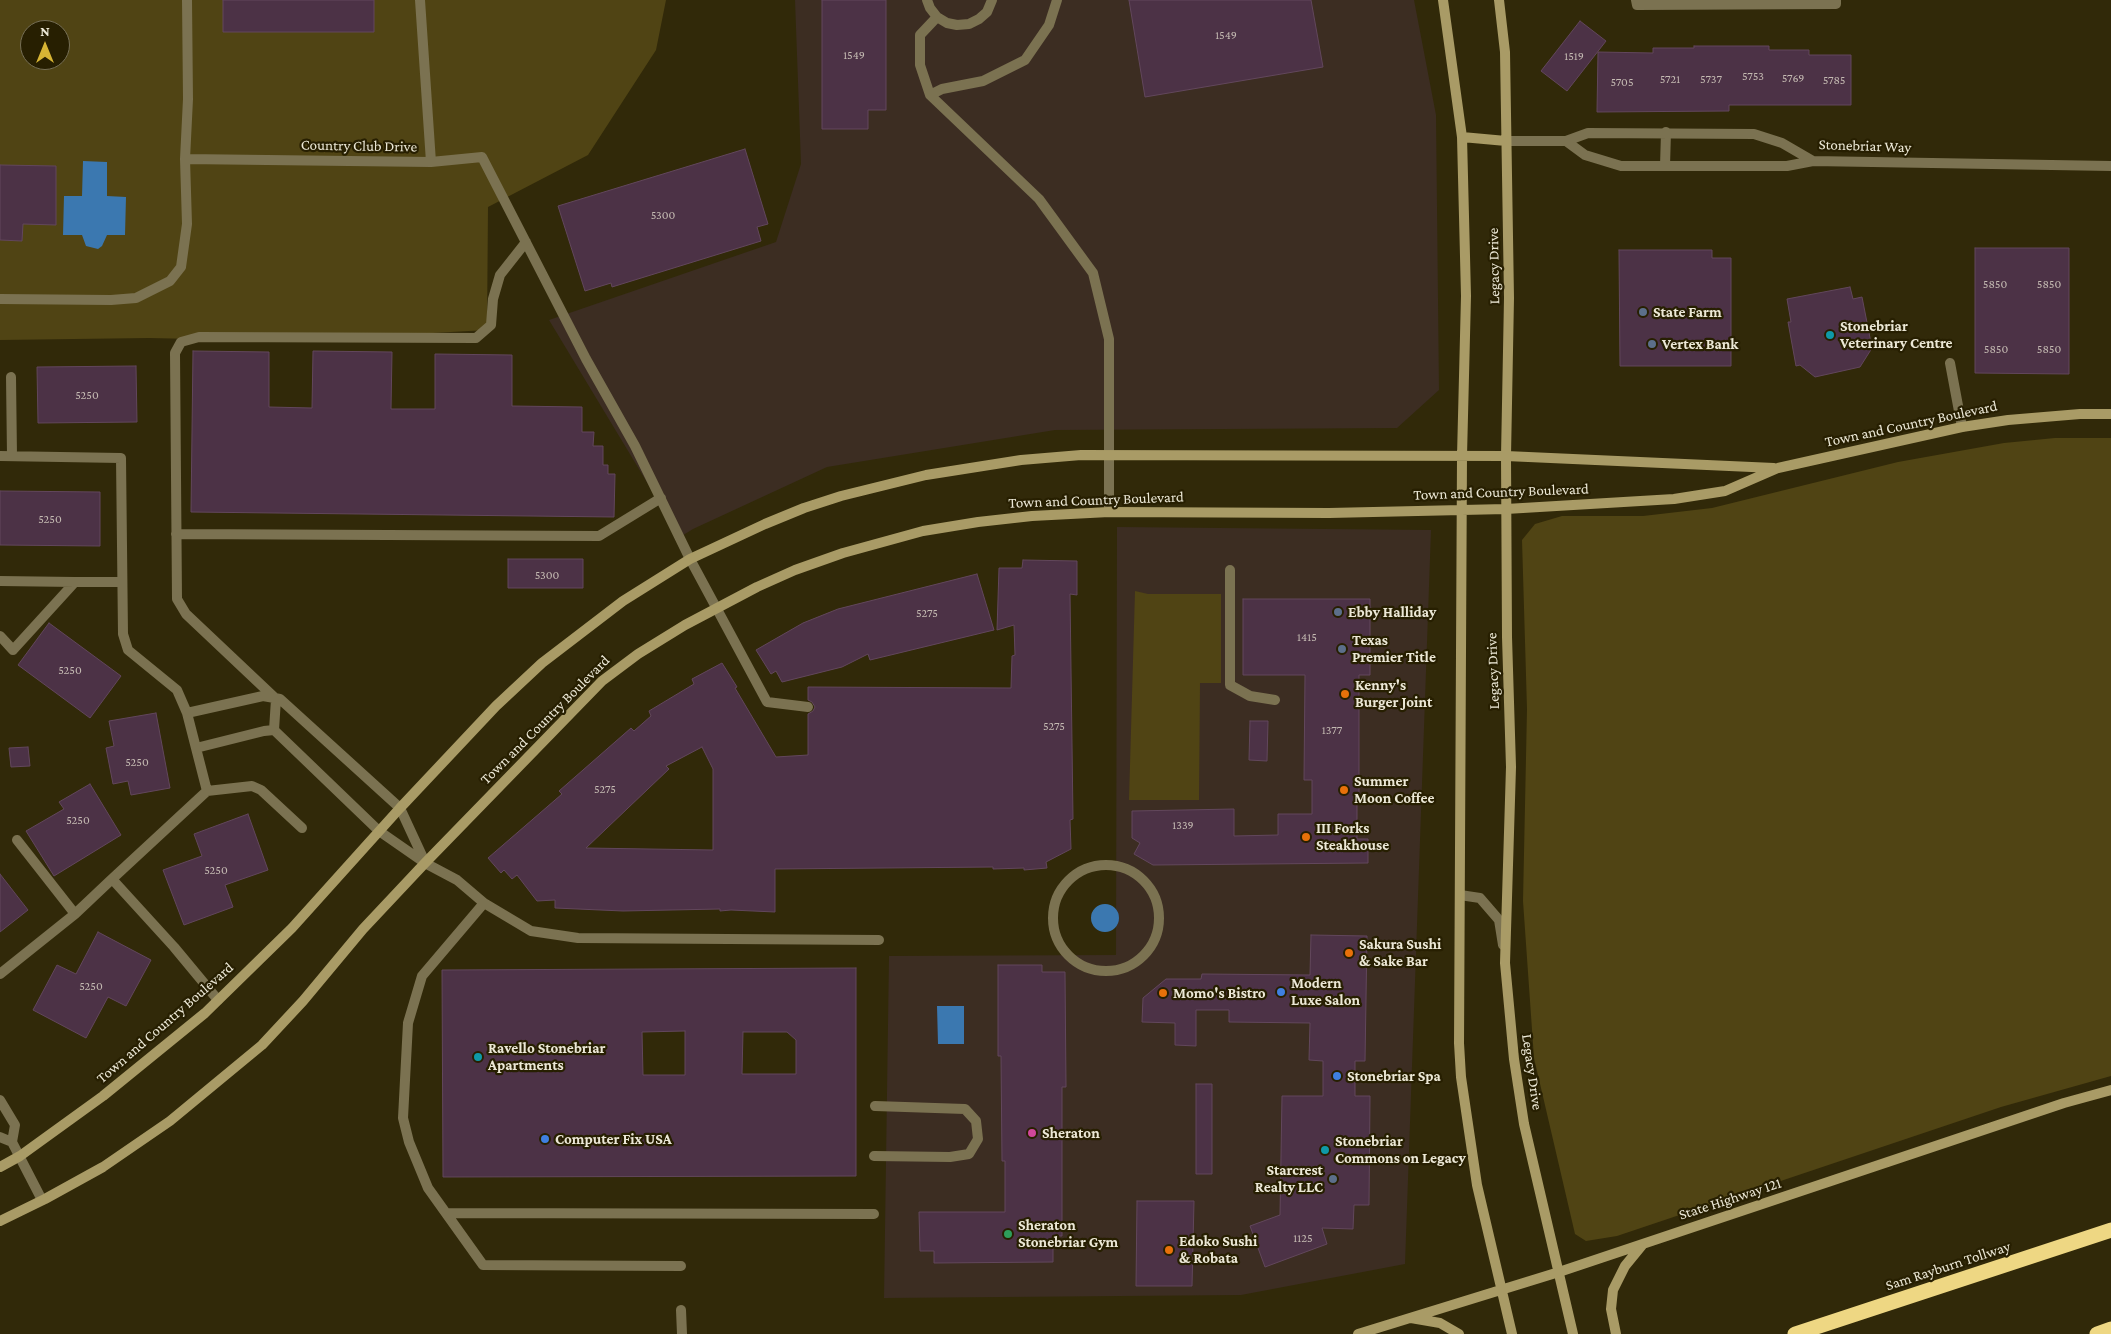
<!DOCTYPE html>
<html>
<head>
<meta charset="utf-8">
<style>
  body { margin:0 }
  #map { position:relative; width:2111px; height:1334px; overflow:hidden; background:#312909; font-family:"Crimson Pro",serif }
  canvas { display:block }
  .north { position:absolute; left:20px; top:20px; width:50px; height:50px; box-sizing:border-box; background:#271f01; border:1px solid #766f56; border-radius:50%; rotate:0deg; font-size:14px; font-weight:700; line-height:20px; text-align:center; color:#ece8d6 }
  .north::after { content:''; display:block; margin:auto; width:18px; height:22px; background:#d7b434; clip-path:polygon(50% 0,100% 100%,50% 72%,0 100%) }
</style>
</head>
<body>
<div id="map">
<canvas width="2111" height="1334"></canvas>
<div class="north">N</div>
</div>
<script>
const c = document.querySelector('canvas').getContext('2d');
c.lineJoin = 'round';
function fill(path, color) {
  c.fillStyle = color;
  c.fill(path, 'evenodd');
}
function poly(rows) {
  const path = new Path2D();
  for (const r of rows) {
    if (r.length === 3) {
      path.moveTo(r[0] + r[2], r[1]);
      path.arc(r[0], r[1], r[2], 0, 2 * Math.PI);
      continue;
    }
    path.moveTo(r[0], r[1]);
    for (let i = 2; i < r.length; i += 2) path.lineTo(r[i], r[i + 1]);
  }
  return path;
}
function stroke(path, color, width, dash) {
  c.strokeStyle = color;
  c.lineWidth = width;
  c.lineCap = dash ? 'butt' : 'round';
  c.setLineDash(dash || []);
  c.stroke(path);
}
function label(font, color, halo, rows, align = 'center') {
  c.font = font + ' "Crimson Pro",serif';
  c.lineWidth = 4.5;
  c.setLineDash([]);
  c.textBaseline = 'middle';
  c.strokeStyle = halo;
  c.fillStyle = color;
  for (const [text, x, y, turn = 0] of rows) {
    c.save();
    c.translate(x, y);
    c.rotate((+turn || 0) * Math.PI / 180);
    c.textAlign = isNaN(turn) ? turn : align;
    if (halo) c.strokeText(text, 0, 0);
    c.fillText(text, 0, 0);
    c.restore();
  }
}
fill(poly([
  [795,0,1414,0,1436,115,1439,390,1397,428,1055,430,827,467,693,529,680,537,549,320,776,242,801,164],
  [1117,527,1431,530,1405,1264,1241,1295,884,1298,889,956,1116,955]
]), '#3c2d22');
fill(poly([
  [0,0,666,0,656,50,588,155,488,207,487,330,287,341,149,338,0,340],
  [30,30,60,30,60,60,30,60],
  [2055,438,2111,438,2111,1076,2001,1107,1617,1236,1586,1241,1575,1234,1534,1058,1523,901,1527,709,1522,540,1535,524,1562,516,1643,516,1712,508,1898,462,2004,443],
  [1135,591,1148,594,1221,594,1221,683,1200,683,1199,800,1129,800]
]), '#504414');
fill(poly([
  [83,161,107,162,107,196,126,197,125,235,107,235,102,246,98,249,86,246,82,235,63,235,64,196,82,196],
  [1105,918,14],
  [937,1006,964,1006,964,1044,938,1044]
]), '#3b78b0');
const building = poly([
  [223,0,374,0,374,32,223,32,223,0],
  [822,0,886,0,886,110,868,110,868,129,822,129,822,0],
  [1129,0,1311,0,1323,67,1145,97,1129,0],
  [1580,21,1606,41,1567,91,1541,71,1580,21],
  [1694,46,1769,46,1769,50,1809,50,1809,55,1851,55,1851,105,1729,105,1729,111,1597,112,1598,52,1653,53,1653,48,1694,48,1694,46],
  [745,149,768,224,757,227,761,241,612,287,611,283,585,291,558,206,745,149],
  [0,165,56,166,56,225,23,224,22,241,0,240,0,165],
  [1975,248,2069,248,2069,374,1975,373,1975,248],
  [1619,250,1712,250,1712,258,1731,258,1731,366,1620,366,1619,250],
  [1850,287,1853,299,1862,297,1872,348,1860,367,1815,377,1800,365,1796,366,1788,322,1791,322,1787,299,1850,287],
  [193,351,269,352,269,407,312,408,313,351,392,352,391,409,435,409,435,354,512,355,512,406,582,407,582,432,594,432,593,446,603,446,603,465,608,465,608,474,615,474,614,517,191,512,193,351],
  [136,366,137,422,38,423,37,367,136,366],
  [0,491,100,492,100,546,0,545,0,491],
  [508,559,583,559,583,588,508,588,508,559],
  [1023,560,1077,561,1077,595,1070,594,1073,819,1070,820,1071,849,1046,862,1047,868,1024,870,1024,868,993,869,993,867,775,869,775,912,731,910,720,911,720,909,623,911,555,908,555,900,537,901,517,875,512,879,504,870,501,873,488,858,562,794,559,791,631,728,634,731,651,716,649,711,694,684,692,679,722,663,737,687,735,688,776,757,808,755,808,714,813,711,815,707,812,702,808,700,808,687,1011,688,1012,656,1015,655,1014,625,997,630,999,568,1022,568,1023,560],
  [702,747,713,769,713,850,586,848,669,769,666,766,702,747],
  [977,574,994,630,870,660,868,654,842,667,782,682,776,671,771,674,756,650,803,623,838,609,977,574],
  [1243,599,1370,599,1370,675,1359,675,1359,801,1357,801,1357,839,1368,839,1368,863,1153,865,1134,854,1140,843,1132,838,1132,811,1234,809,1234,836,1278,835,1278,814,1312,814,1312,780,1304,780,1305,675,1243,675,1243,599],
  [49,623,121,676,90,718,18,665,49,623],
  [156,713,170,788,131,795,128,781,113,784,106,748,114,746,109,721,156,713],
  [1250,721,1268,721,1267,761,1249,760,1250,721],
  [28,747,30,766,11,767,9,748,28,747],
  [90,784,121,835,54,876,26,831,64,809,59,802,90,784],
  [248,814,268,870,225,885,233,907,184,925,163,870,202,856,194,834,248,814],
  [0,874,28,910,0,932,0,874],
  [98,932,151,960,126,1006,108,997,86,1038,33,1010,57,965,76,974,98,932],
  [1311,935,1367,936,1365,1061,1355,1061,1355,1096,1370,1096,1369,1205,1354,1205,1353,1229,1322,1228,1327,1244,1265,1267,1250,1226,1280,1215,1282,1096,1323,1096,1323,1061,1309,1060,1310,1023,1229,1022,1229,1010,1196,1010,1196,1046,1175,1045,1175,1023,1142,1022,1143,998,1166,979,1201,979,1202,974,1310,975,1311,935],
  [998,965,1042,965,1042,972,1065,972,1066,1087,1062,1087,1062,1236,1053,1236,1053,1262,934,1263,934,1251,920,1251,919,1212,1005,1212,1005,1161,1002,1161,1001,1056,998,1056,998,965],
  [856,968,856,1176,443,1177,442,970,856,968],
  [685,1031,685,1075,643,1075,642,1032,685,1031],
  [743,1032,787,1032,796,1040,796,1074,742,1074,743,1032],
  [1196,1084,1212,1084,1212,1174,1196,1174,1196,1084],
  [1137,1201,1194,1201,1192,1286,1136,1286,1137,1201]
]);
fill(building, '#4c3246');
stroke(building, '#62475c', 1);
stroke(poly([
  [420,0,431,162],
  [927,0,930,8,937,17,947,23,957,25,969,24,979,19,987,12,992,0],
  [937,17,920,35,920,65,930,95,1039,199,1093,273,1109,339,1109,512],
  [930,95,942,89,983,81,1025,60,1049,25,1057,0],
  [185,159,431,162,482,157,586,359,635,446,690,559,767,702,808,707],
  [0,299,111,300,136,298,170,281,181,267,187,224,185,159,188,99,187,0],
  [1950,363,1962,427],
  [11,377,12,456],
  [0,456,121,458,123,634,128,650,177,690,187,713,207,791,112,879,174,947,218,1000],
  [176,534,599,536,661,498],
  [1230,570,1230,685,1250,696,1275,700],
  [0,581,75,582],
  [0,636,13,650,75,582,122,582],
  [187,713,263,696,280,699,400,808,425,862],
  [274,730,276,699,186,614,177,599,175,353,181,342,199,337,476,338,491,325,493,299,500,275,526,242],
  [196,748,264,731,274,730,379,831,425,863,457,880,484,903,531,931,578,938,879,940],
  [207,791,252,786,261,790,302,828],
  [17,840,75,914],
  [1106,918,53],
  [1460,895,1480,898,1499,920,1503,945],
  [484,903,422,976,408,1023,403,1118,409,1142,428,1188,483,1265,681,1266],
  [0,974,75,914,112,879],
  [0,1100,15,1125,12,1142],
  [0,1137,12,1142,42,1200],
  [874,1156,950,1157,969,1154,978,1139,976,1121,965,1109,875,1106],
  [447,1213,874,1214],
  [681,1310,682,1334]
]), '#7b7251', 10);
stroke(poly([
  [1636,0,1637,5,1836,4,1836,0],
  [1506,141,1566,141,1588,133,1754,134,1782,143,1813,161,2111,166],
  [1566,141,1585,155,1621,166,1787,166,1813,161],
  [1665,166,1666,132]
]), '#7b7251', 10);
stroke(poly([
  [1443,0,1462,137,1466,296,1462,456,1459,1043,1461,1077,1477,1185,1512,1334],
  [1499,0,1505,52,1509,298,1506,456,1507,637,1511,767,1505,963,1514,1059,1524,1124,1573,1334],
  [1462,137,1506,141],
  [0,1167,20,1156,103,1096,205,1013,292,928,400,808,496,706,542,663,623,601,690,559,765,524,804,508,841,496,926,475,1021,460,1081,455,1506,456,1774,468],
  [0,1221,45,1199,103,1167,170,1121,262,1045,303,1001,363,929,425,863,602,681,638,654,685,625,757,587,795,570,843,553,923,531,978,522,1032,516,1109,512,1329,513,1506,509,1674,499,1725,491,1778,468,1962,427,2008,420,2080,414,2111,414],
  [1411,1318,1440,1323,1459,1334],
  [1358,1334,1559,1272,2064,1103,2111,1090],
  [1616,1334,1611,1309,1613,1290,1625,1266,1643,1244]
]), '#a99b66', 10);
stroke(poly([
  [1795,1334,2111,1230],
  [2097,1334,2111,1329]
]), '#eed783', 15);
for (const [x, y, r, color] of [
  [1643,312,5,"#5c6f8a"],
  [1830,335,5,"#0f9aa8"],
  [1652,344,5,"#5c6f8a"],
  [1338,612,5,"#5c6f8a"],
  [1342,649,5,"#5c6f8a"],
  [1345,694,5,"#e8710a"],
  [1344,790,5,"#e8710a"],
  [1306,837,5,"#e8710a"],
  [1349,953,5,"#e8710a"],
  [1281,992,5,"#3f7fe0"],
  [1163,993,5,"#e8710a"],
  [478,1057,5,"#0f9aa8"],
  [1337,1076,5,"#3f7fe0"],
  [1032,1133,5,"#d1479c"],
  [545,1139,5,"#3f7fe0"],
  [1325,1150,5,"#0f9aa8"],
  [1333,1179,5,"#5c6f8a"],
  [1008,1234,5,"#2e9e5b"],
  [1169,1250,5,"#e8710a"]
]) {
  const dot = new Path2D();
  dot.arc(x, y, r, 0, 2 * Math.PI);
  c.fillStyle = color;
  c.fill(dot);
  stroke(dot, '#271f01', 2);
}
label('12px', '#c4bab2', null, [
  ["1549",1226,35],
  ["1549",854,55],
  ["1519",1574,56],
  ["5753",1753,76],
  ["5769",1793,78],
  ["5721",1670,79],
  ["5737",1711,79],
  ["5785",1834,80],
  ["5705",1622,82],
  ["5300",663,215],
  ["5850",1995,284],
  ["5850",2049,284],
  ["5850",1996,349],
  ["5850",2049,349],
  ["5250",87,395],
  ["5250",50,519],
  ["5300",547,575],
  ["5275",927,613],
  ["1415",1307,637],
  ["5250",70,670],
  ["5275",1054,726],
  ["1377",1332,730],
  ["5250",137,762],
  ["5275",605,789],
  ["5250",78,820],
  ["1339",1183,825],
  ["5250",216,870],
  ["5250",91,986],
  ["1125",1303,1238]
]);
label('15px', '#ece8d6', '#271f01', [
  ["Country Club Drive",359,146,1],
  ["Stonebriar Way",1865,146,2],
  ["Legacy Drive",1494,266,-91],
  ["Town and Country Boulevard",1911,424,-12],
  ["Town and Country Boulevard",1501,492,-2],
  ["Town and Country Boulevard",1096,500,-2],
  ["Legacy Drive",1493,671,-92],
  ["Town and Country Boulevard",545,720,-45],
  ["Town and Country Boulevard",165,1023,-41],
  ["Legacy Drive",1532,1072,82],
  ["State Highway 121",1730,1199,-18],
  ["Sam Rayburn Tollway",1948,1266,-18]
]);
label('bold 15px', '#ece8d6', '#271f01', [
  ["State Farm",1653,312],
  ["Stonebriar",1840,326],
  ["Veterinary Centre",1840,343],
  ["Vertex Bank",1662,344],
  ["Ebby Halliday",1348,612],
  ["Texas",1352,640],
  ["Premier Title",1352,657],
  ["Kenny's",1355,685],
  ["Burger Joint",1355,702],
  ["Summer",1354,781],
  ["Moon Coffee",1354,798],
  ["III Forks",1316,828],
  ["Steakhouse",1316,845],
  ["Sakura Sushi",1359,944],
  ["& Sake Bar",1359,961],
  ["Modern",1291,983],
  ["Luxe Salon",1291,1000],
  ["Momo's Bistro",1173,993],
  ["Ravello Stonebriar",488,1048],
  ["Apartments",488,1065],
  ["Stonebriar Spa",1347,1076],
  ["Sheraton",1042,1133],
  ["Computer Fix USA",555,1139],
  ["Stonebriar",1335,1141],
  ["Commons on Legacy",1335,1158],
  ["Starcrest",1323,1170,"right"],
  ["Realty LLC",1323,1187,"right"],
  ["Sheraton",1018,1225],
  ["Stonebriar Gym",1018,1242],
  ["Edoko Sushi",1179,1241],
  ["& Robata",1179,1258]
], 'left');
</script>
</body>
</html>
